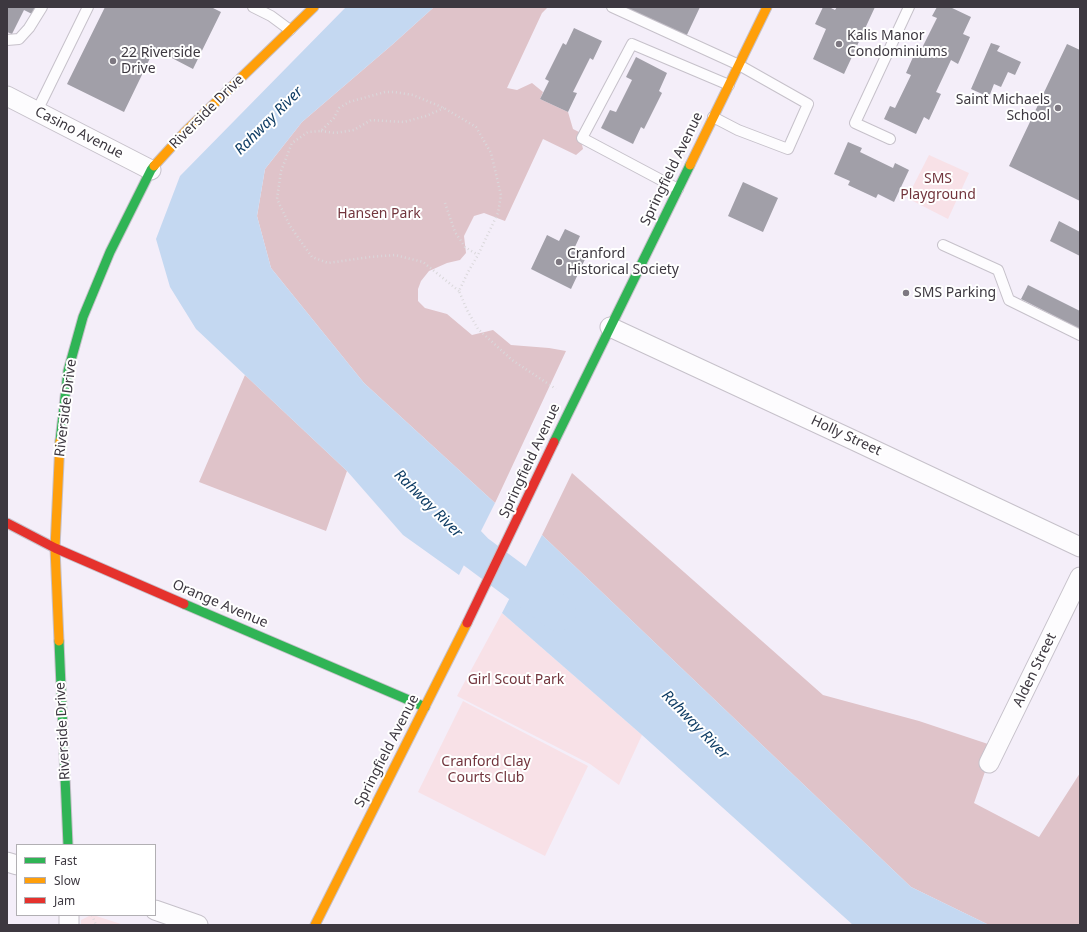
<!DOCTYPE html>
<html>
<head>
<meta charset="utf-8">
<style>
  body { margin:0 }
  #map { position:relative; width:1087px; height:932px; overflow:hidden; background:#f4eef9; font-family:"Noto Sans",sans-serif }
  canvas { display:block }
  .frame { position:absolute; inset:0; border:8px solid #3d3840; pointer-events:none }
  .legend { position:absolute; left:16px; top:844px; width:140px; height:72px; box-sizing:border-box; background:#fff; border:1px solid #b1afb3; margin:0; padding:5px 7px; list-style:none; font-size:12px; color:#3d3840 }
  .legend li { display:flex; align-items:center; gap:8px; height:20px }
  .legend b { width:20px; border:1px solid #b1afb3 }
</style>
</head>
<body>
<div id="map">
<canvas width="1087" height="932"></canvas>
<div class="frame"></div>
<ul class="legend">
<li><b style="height:5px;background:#30b455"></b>Fast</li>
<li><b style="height:5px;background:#ff9f0a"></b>Slow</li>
<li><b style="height:5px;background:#e5322d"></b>Jam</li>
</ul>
</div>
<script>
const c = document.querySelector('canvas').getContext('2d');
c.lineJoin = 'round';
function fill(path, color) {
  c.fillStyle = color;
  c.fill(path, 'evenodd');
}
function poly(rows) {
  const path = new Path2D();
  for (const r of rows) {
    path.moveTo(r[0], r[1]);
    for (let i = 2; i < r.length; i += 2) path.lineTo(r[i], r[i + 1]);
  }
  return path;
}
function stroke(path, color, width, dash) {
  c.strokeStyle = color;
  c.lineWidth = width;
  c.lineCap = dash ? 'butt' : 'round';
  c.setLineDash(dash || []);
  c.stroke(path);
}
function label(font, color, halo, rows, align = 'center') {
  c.font = font + ' "Noto Sans",sans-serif';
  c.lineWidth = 4;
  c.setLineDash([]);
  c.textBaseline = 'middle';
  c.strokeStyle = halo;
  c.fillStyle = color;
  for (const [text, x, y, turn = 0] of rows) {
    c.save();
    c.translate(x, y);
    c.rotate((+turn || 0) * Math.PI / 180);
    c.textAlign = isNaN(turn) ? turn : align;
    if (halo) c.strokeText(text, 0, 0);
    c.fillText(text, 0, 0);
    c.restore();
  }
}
fill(poly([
  [929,155,969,173,948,219,907,198],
  [502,613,642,735,619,785,590,764,457,696],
  [463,701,588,766,545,856,418,792],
  [91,915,93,915,124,925,81,925,81,920]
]), '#f8e1e7');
fill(poly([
  [434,7,548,7,542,13,507,88,517,90,532,83,543,92,540,99,568,112,573,129,579,132,583,149,576,155,543,139,505,221,484,213,474,216,464,236,466,253,460,260,447,263,429,271,421,281,418,289,418,301,425,308,447,314,472,335,493,330,511,345,549,348,566,351,495,503,364,383,271,268,257,216,265,169,302,122,393,44],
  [245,375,347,471,326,531,199,482],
  [572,473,823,695,919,721,994,746,974,803,1039,837,1080,773,1080,925,989,925,911,887,542,535]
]), '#dfc3c9');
fill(poly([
  [346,7,434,7,393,44,302,122,265,169,257,216,271,268,364,383,495,503,459,575,403,535,347,471,196,329,170,287,156,239,180,176],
  [542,535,911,887,989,925,853,925,642,735,502,613]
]), '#c4d8f1');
stroke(poly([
  [438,512,476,552,558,613]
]), '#c4d8f1', 36);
fill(poly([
  [7,7,35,7,32,14,24,10,12,34,7,32],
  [105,7,211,7,221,12,193,69,147,45,144,51,152,54,124,112,67,84],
  [618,7,700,7,685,39],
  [823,7,829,7,835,10,837,7,875,7,844,74,813,59,826,29,815,24],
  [937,7,950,7,971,17,963,34,970,37,958,64,951,60,936,92,941,94,929,120,924,117,916,134,884,119,890,106,895,108,911,75,906,73,917,48,921,50,937,18,932,16],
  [574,28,602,41,593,60,590,58,573,92,577,93,568,112,540,99,549,81,545,79,563,43,566,45],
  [991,43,1000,46,997,51,1021,62,1015,75,1008,72,1001,87,994,84,989,97,971,89],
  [1067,44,1080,50,1080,201,1009,166],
  [636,57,667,73,659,91,662,93,644,129,641,127,633,144,601,128,610,110,616,112,632,80,626,77],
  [848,142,862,148,860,152,893,168,895,163,909,170,894,202,878,194,876,198,848,185,850,181,834,174],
  [743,182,778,198,763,232,728,216],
  [1059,221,1080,232,1080,256,1050,241],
  [565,229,580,236,574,249,587,255,571,289,531,269,547,235,559,241],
  [1028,285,1080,311,1080,329,1021,299]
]), '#a19fa8');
const lane = poly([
  [253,7,271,16,290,30],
  [612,7,739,65,808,104,788,149,738,130,713,117],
  [7,40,19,39,29,28,42,7],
  [37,111,88,7],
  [890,139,855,123,909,7],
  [678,189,582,138,632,44,729,85],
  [943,245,998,270,1009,300,1080,335]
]);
const street = poly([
  [7,96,151,170],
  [610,327,851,439,1080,547],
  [989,763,1080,577],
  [7,862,17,865],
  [155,910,198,925],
  [69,925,69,915]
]);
const fast = poly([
  [60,441,68,371,83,317,110,252,151,170,154,166],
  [554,442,690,165],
  [184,604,425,707],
  [59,641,68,845]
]);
const slow = poly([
  [690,165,767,7],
  [154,166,185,132,314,7],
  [59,641,55,548,60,441],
  [315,925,467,623]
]);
const jam = poly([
  [7,523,55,548,184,604],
  [467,623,554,442]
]);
stroke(lane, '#c6c1ca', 12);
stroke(street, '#c6c1ca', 21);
stroke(fast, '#c6c1ca', 11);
stroke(slow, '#c6c1ca', 11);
stroke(jam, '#c6c1ca', 11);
stroke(poly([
  [321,131,335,133,354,130,371,120,404,122,426,116,444,108],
  [445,203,455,232,465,247,478,255],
  [459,291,423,262,395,255,370,257,328,263,312,257,290,226,277,199,281,171,292,143,308,132,321,131,334,118,339,108,349,102,385,92,394,92,413,95,444,108,476,127,491,153,501,195,498,213,478,255,468,272,459,291,467,310,478,329,512,360,556,389],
  [92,915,96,925]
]), '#dad8db', 2.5, [1, 3]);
stroke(lane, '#fdfcfe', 10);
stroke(street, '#fdfcfe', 19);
stroke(fast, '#30b455', 9);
stroke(slow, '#ff9f0a', 9);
stroke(jam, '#e5322d', 9);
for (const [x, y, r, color] of [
  [839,44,4,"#7d7881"],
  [113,61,4,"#7d7881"],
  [1058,108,4,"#7d7881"],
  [559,262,4,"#7d7881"],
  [906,293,4,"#7d7881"]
]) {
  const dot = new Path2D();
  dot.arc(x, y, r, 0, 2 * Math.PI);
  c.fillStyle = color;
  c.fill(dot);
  stroke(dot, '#fff', 1.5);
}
label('14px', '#3d3840', '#fff', [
  ["Kalis Manor",847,36],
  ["Condominiums",847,52],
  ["22 Riverside",121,53],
  ["Drive",121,69],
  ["Saint Michaels",1050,100,"right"],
  ["School",1050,116,"right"],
  ["Cranford",567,254],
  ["Historical Society",567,270],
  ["SMS Parking",914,293]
], 'left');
label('14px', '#3d3840', '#fff', [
  ["Riverside Drive",207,112,-45],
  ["Casino Avenue",79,133,27],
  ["Springfield Avenue",672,169,-64],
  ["Riverside Drive",66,408,-83],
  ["Holly Street",846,436,25],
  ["Springfield Avenue",530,461,-65],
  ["Orange Avenue",220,604,23],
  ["Alden Street",1035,670,-64],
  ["Riverside Drive",63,731,-93],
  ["Springfield Avenue",387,751,-63]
]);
label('14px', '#72353d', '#fff', [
  ["SMS",938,179],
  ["Playground",938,195],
  ["Hansen Park",379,214],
  ["Girl Scout Park",516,680],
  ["Cranford Clay",486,762],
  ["Courts Club",486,778]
]);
label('italic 15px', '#0f3d65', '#fff', [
  ["Rahway River",269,121,-45],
  ["Rahway River",428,504,45],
  ["Rahway River",695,725,46]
]);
</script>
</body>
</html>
